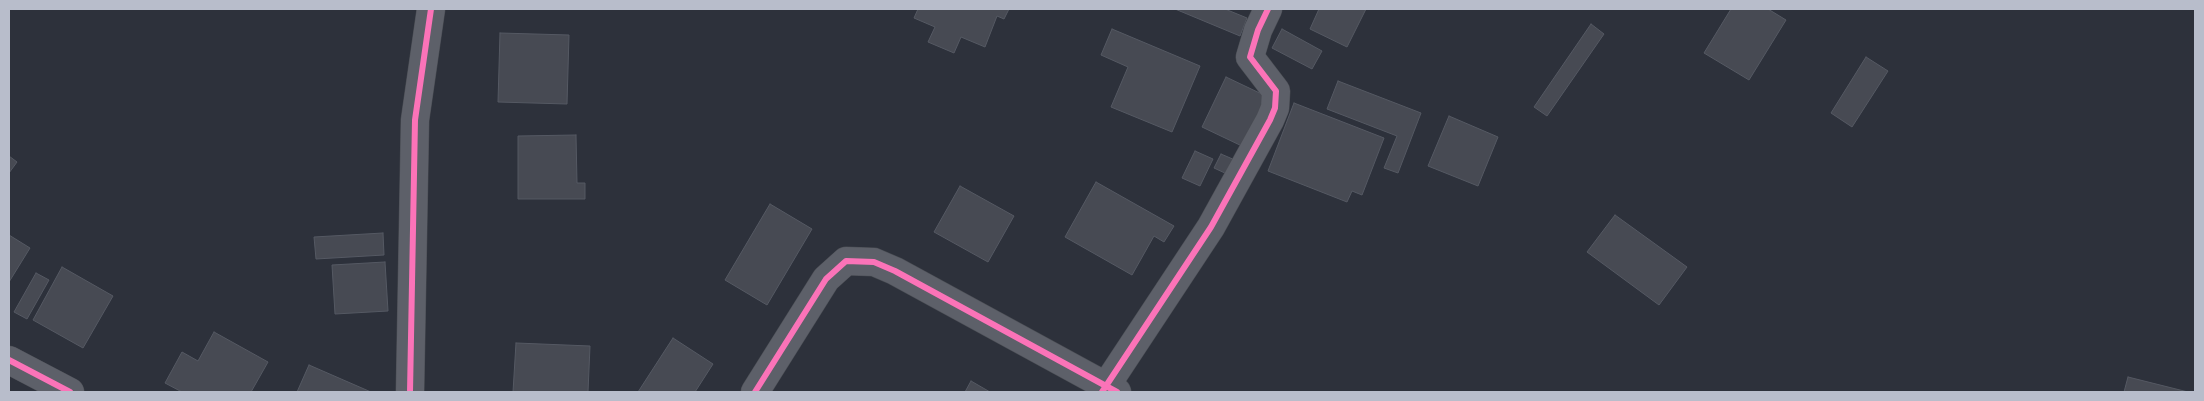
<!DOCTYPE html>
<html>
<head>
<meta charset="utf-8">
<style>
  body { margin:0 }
  #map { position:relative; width:2204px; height:401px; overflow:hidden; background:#2d313b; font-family:"Sofia Sans Condensed",sans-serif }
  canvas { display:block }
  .frame { position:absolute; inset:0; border:10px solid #b8bdcb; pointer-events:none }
</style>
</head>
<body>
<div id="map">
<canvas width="2204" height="401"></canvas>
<div class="frame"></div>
</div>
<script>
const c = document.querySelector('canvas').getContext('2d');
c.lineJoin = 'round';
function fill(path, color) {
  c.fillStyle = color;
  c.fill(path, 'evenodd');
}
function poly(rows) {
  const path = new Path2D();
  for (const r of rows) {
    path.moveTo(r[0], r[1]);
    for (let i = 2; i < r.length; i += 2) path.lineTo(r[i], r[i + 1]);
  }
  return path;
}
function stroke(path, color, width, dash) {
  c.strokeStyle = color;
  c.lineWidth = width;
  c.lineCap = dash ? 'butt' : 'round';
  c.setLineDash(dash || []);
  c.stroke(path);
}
const building = poly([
  [918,9,1009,9,1004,19,997,16,985,47,961,37,954,53,928,42,935,27,914,18,918,9],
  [1175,9,1225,9,1247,18,1240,36,1175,9],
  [1319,9,1366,9,1347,47,1310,29,1319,9],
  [1731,9,1768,9,1786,20,1749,80,1704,53,1731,9],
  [1591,24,1604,34,1547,116,1534,107,1591,24],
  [1112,29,1200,66,1172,132,1111,107,1128,67,1101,55,1112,29],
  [1282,29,1322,51,1312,69,1272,48,1282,29],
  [500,33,569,35,567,104,498,102,500,33],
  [1866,57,1888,71,1852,127,1831,113,1866,57],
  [1226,77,1268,97,1244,147,1202,127,1226,77],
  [1338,81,1421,113,1398,173,1384,168,1397,136,1327,109,1338,81],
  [1294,103,1384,138,1362,195,1352,191,1347,202,1268,171,1294,103],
  [1449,116,1498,137,1478,186,1428,166,1449,116],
  [576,135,577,183,585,183,585,199,518,199,518,136,576,135],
  [1195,151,1213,159,1200,186,1182,178,1195,151],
  [1221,154,1235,160,1227,174,1214,168,1221,154],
  [9,156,17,162,9,173,9,156],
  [1096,182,1174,226,1164,242,1154,236,1132,275,1065,237,1096,182],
  [960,186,1014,216,988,262,934,232,960,186],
  [770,204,812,229,767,305,725,280,770,204],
  [1615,215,1687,267,1659,305,1587,252,1615,215],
  [383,233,384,255,316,259,314,237,383,233],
  [9,235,30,248,9,282,9,235],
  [385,262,388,311,335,314,332,265,385,262],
  [62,267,113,296,83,348,33,320,62,267],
  [36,273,49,280,27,319,14,312,36,273],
  [214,332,268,362,251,392,182,392,165,383,182,352,198,361,214,332],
  [673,338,713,364,695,392,638,392,673,338],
  [516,343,590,346,588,392,513,392,516,343],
  [309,365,371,392,297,392,309,365],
  [2128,377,2188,392,2124,392,2128,377],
  [971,381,990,392,965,392,971,381]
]);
fill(building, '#474a53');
stroke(building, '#555963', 1);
const street = poly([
  [9,360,70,392],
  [410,392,415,120,431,9],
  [755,392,826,279,846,261,874,262,895,271,1117,392],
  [1102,392,1211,227,1270,120,1275,108,1276,91,1250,57,1258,30,1268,9]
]);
stroke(street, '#494c53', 29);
stroke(street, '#5d6069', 28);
stroke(poly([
  [9,360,70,392],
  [410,392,415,120,431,9],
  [755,392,826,279,846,261,874,262,895,271,1117,392],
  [1102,392,1211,227,1270,120,1275,108,1276,91,1250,57,1258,30,1268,9]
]), '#fb73b8', 6);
</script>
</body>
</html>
